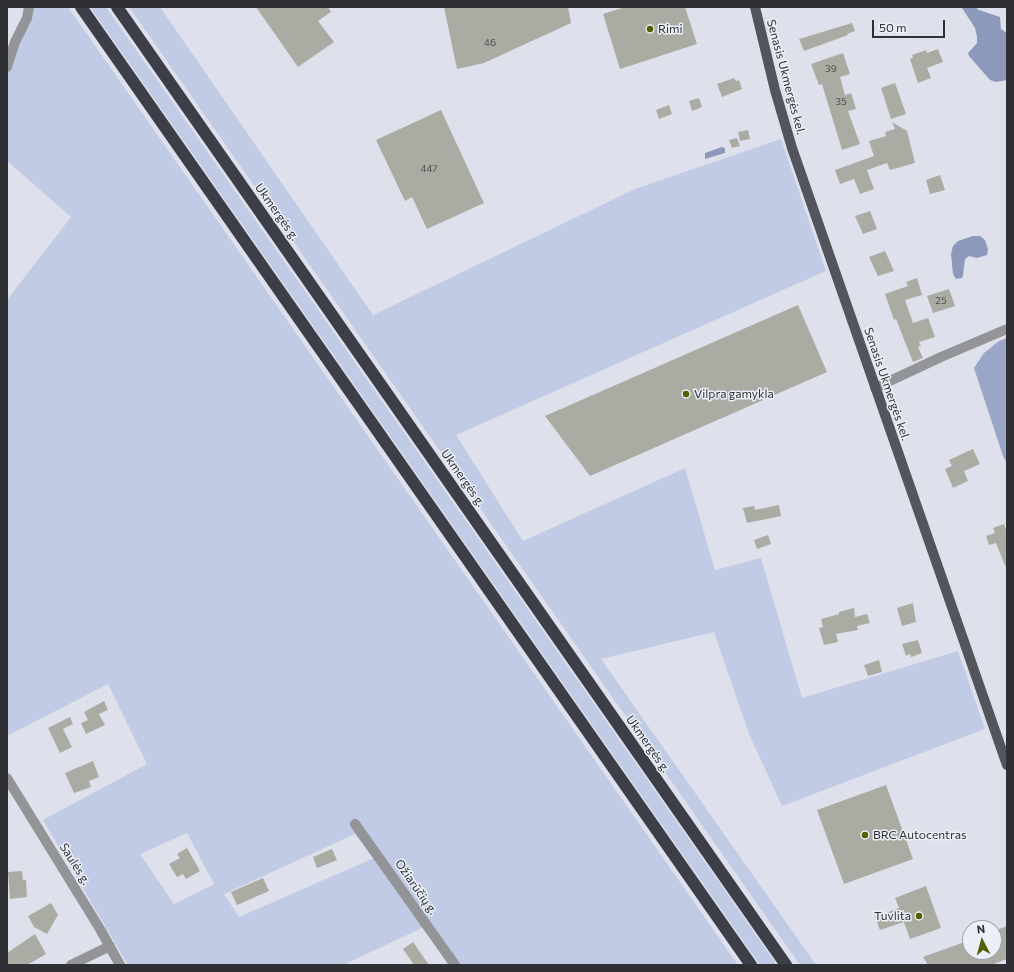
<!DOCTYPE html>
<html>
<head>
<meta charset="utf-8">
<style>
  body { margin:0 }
  #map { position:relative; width:1014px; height:972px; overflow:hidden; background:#dee1eb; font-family:Commissioner,sans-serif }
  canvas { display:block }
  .frame { position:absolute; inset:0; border:8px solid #2e3033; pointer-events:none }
  .north { position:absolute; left:962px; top:920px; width:40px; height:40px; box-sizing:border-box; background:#ebeff8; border:1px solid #9fa3a9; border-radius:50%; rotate:354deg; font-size:11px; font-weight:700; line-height:16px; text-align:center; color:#2e3033 }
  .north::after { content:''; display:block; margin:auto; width:14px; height:18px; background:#536000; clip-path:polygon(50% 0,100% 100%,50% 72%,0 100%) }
  .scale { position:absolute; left:872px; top:20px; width:73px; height:18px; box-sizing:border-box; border:2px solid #2e3033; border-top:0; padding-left:5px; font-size:12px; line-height:14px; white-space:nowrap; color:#2e3033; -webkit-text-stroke:3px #ebeff8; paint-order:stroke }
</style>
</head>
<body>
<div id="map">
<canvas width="1014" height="972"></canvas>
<div class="frame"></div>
<div class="north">N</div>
<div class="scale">50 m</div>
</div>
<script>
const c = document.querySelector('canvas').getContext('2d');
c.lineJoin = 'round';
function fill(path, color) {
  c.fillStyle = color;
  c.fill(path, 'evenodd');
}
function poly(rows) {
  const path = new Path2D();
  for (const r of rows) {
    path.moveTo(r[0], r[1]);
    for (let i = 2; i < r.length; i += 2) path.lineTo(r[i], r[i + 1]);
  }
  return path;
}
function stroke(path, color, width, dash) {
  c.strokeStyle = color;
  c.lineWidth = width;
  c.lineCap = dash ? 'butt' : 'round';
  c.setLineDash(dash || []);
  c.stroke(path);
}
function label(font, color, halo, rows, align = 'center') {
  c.font = font + ' Commissioner,sans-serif';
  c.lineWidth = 3;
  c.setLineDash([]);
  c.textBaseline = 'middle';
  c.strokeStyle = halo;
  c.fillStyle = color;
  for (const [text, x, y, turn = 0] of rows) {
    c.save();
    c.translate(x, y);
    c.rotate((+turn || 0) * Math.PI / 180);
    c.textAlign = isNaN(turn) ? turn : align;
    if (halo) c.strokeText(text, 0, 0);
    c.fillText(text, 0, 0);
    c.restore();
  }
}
fill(poly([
  [28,7,68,7,738,965,448,965,424,927,343,965,128,965,43,820,147,764,108,684,7,736,7,300,71,217,7,161,7,61],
  [187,833,214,884,174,904,140,854],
  [355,834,374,858,239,917,224,894],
  [90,7,106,7,777,965,760,965],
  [129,7,160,7,373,315,635,189,781,139,826,271,456,435,523,541,685,468,715,570,761,558,802,698,958,651,985,729,782,806,749,734,714,632,601,659,816,965,800,965]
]), '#c1cbe5');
fill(poly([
  [1007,338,1007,464,1003,456,974,368,984,353,999,341]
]), '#99a6c7');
fill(poly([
  [975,7,979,10,1000,17,1001,29,1007,33,1007,80,996,82,990,80,969,56,968,53,977,43,977,37,975,28,962,8],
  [722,147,725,148,725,153,705,159,705,153],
  [973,236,980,236,985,240,988,249,987,255,977,258,969,256,965,259,963,275,962,278,956,279,953,274,951,254,953,246,958,241]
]), '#8d99ba');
fill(poly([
  [256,7,328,7,331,12,318,21,334,42,298,67],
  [444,7,568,7,571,23,484,63,457,69],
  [625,7,685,7,697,44,620,69,603,14],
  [852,23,855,31,847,34,848,35,804,51,799,39],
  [938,49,943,62,927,68,931,78,918,83,910,59,913,58,912,55,926,50,927,53],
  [843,53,850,74,840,77,845,95,851,93,856,109,848,111,860,144,842,150,822,84,819,85,811,64],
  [734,78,736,81,739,80,742,89,722,97,717,84],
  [895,83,906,114,891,119,881,88],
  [699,98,702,107,692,111,689,101],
  [669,105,672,114,659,119,656,110],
  [441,110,484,203,427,229,412,197,405,201,376,140],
  [892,122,907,131,915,163,890,170,887,163,867,170,874,189,860,194,854,179,840,184,835,170,874,156,869,141,886,136,885,132,895,129],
  [748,130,750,139,740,141,738,132],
  [737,138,740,146,732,148,729,140],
  [940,175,945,190,930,194,926,180],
  [870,211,877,229,863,234,855,216],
  [885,251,894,271,878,276,869,257],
  [917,278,922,295,905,300,913,323,928,318,935,337,919,342,921,346,918,347,923,358,913,362,896,319,894,320,885,294,908,286,906,282],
  [949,289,955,306,933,313,927,296],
  [798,305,827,372,590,476,545,416],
  [973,449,980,464,964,471,968,481,953,488,945,469,952,466,949,460],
  [779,505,781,516,747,523,743,508,754,506,755,510],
  [1004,524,1007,533,1006,568,996,543,989,545,986,536,995,533,993,528],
  [768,535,771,544,757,549,754,540],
  [913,603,916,622,902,626,897,608],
  [854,608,855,617,867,614,870,623,857,626,858,630,836,634,838,642,824,645,819,628,823,627,821,619,839,614,839,612],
  [918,640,922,653,911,657,910,654,906,656,902,644],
  [879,660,882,672,868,676,864,665],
  [104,701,108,710,99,714,105,725,86,734,81,723,88,720,84,712],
  [70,717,73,724,63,729,72,747,60,753,48,728],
  [93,761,99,777,89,781,91,787,74,793,65,773],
  [886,785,913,859,844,884,817,810],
  [187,848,200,871,186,879,183,874,177,877,169,864,180,858,177,854],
  [332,849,337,860,317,868,313,857],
  [22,871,23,880,26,880,27,897,10,899,8,872],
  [263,878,269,891,237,905,231,892],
  [926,886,941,928,910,939,904,922,880,930,875,917,899,908,895,898],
  [51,903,58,915,47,934,34,927,28,916],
  [1007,926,1007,959,991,965,928,965,923,957,970,940,970,952,994,952,994,931],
  [35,934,46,954,27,965,7,965,7,953],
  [413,942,429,965,414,965,403,949]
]), '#aaaca3');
stroke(poly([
  [7,67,15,42,27,18,29,7],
  [875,388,941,357,1007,329],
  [7,778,100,929,120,965],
  [355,824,455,965],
  [71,965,110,946]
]), '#939498', 10);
stroke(poly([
  [755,7,775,90,792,148,1007,765]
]), '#52555c', 10);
stroke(poly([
  [81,7,751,965],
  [117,7,786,965]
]), '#3c3f47', 12);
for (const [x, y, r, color] of [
  [650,29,4,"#536000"],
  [686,394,4,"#536000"],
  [865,835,4,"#536000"],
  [919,916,4,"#536000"]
]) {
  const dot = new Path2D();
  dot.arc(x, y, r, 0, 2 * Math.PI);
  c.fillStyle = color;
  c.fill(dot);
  stroke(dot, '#ebeff8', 1.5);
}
label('10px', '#4d4f4f', null, [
  ["46",490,43],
  ["39",831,69],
  ["35",841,102],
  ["447",429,169],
  ["25",941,301]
]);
label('12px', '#2e3033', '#ebeff8', [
  ["Rimi",658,29],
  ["Vilpra gamykla",694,394],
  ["BRC Autocentras",873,835],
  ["Tuvlita",911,916,"right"]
], 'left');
label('12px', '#2e3033', '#ebeff8', [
  ["Senasis Ukmergės kel.",786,77,75],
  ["Ukmergės g.",277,212,55],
  ["Senasis Ukmergės kel.",887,384,71],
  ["Ukmergės g.",463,478,55],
  ["Ukmergės g.",648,744,55],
  ["Saulės g.",75,864,58],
  ["Ožiarūčių g.",416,887,55]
]);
</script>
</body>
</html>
